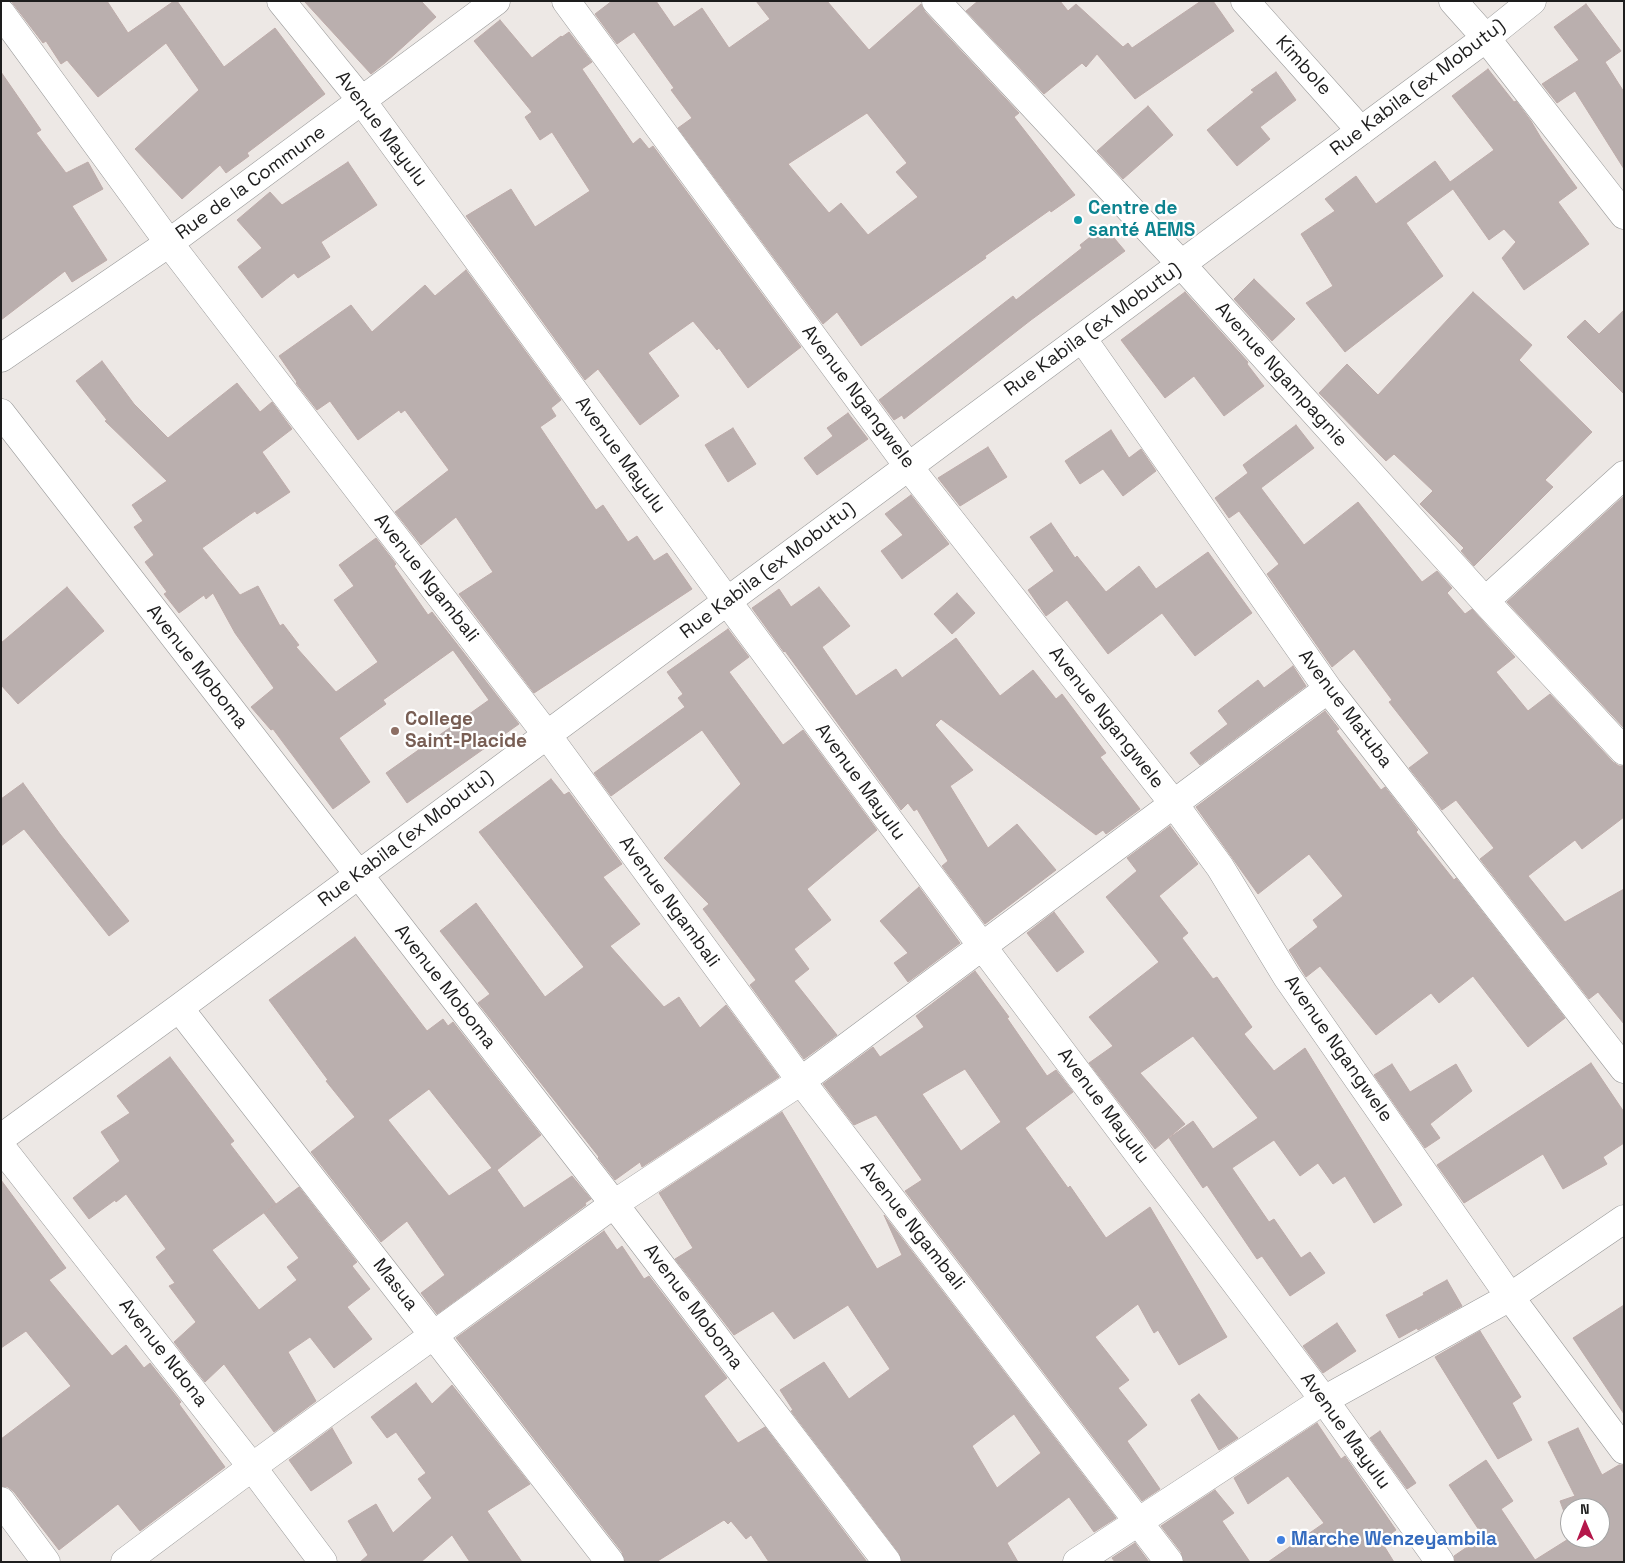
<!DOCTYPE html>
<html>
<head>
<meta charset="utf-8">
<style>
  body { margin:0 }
  #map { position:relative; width:1625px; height:1563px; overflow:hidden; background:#ede8e5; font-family:"Space Grotesk",sans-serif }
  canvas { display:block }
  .frame { position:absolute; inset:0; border:2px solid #1d1d1d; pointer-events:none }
  .north { position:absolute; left:1560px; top:1498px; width:50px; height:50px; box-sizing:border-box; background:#fff; border:1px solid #a5a5a5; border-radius:50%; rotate:359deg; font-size:14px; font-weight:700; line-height:20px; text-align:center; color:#1d1d1d }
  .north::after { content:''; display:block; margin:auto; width:18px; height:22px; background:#b4174a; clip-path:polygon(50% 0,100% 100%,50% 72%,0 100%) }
</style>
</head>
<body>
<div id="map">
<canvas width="1625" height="1563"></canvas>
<div class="frame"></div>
<div class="north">N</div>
</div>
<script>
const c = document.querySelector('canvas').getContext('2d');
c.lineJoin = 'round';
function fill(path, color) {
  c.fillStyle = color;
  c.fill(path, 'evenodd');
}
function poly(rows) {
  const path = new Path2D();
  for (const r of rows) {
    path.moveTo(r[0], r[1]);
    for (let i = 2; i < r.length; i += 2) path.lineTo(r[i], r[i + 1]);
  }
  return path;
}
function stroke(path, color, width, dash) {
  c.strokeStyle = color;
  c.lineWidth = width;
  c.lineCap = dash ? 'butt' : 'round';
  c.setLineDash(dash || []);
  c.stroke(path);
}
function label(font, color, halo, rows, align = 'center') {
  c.font = font + ' "Space Grotesk",sans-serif';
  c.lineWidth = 4.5;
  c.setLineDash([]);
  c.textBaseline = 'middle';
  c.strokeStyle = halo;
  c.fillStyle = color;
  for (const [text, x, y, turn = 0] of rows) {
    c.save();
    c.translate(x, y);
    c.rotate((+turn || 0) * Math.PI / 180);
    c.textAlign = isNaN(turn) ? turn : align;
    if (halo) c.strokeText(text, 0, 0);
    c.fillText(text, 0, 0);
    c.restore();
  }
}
const building = poly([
  [11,1,107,1,128,33,174,1,177,1,224,67,275,28,325,94,247,153,249,156,226,173,220,165,182,199,135,149,199,90,166,43,98,97,67,60,61,64,46,41,43,43,11,1],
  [304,1,421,1,436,17,385,63,371,74,304,1],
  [612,1,656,1,674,27,702,8,729,48,770,19,756,1,827,1,869,50,921,4,925,12,1019,113,1014,117,1075,195,1051,212,1050,210,985,256,986,258,861,346,837,312,823,324,678,128,692,118,671,90,674,88,634,32,617,44,595,14,612,1],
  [867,113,907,163,896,172,918,197,868,235,841,203,829,213,788,164,867,113],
  [978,1,1060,1,1068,11,1076,4,1123,47,1128,43,1132,48,1201,1,1213,1,1234,31,1135,99,1097,54,1086,67,1082,63,1044,94,966,11,978,1],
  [1586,4,1621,51,1605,62,1624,92,1624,169,1575,91,1557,103,1542,84,1579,60,1554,27,1586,4],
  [500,20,532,58,561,36,562,37,569,32,592,62,582,69,633,144,640,138,649,149,653,146,801,347,748,388,719,348,717,350,693,321,648,353,679,396,640,425,598,369,585,380,466,216,511,189,535,227,590,191,552,132,540,140,525,117,532,112,474,41,500,20],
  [1488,69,1514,102,1516,101,1531,121,1541,138,1577,188,1558,202,1589,244,1524,290,1502,258,1516,242,1504,229,1489,240,1453,189,1406,223,1443,276,1345,352,1306,303,1333,286,1301,234,1335,211,1325,199,1356,176,1376,204,1435,161,1450,182,1494,150,1452,96,1488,69],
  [1,72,41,130,36,133,66,173,88,162,103,189,72,206,107,260,72,282,65,271,1,320,1,72],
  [1276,72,1296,100,1260,127,1270,139,1237,166,1207,130,1254,92,1251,90,1276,72],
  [1148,106,1173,135,1123,179,1097,151,1148,106],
  [348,162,377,205,321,242,330,257,298,278,294,273,262,298,238,267,262,248,237,220,270,192,282,205,348,162],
  [1104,226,1125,251,1031,320,904,419,902,415,894,420,879,400,1013,296,1016,300,1082,248,1080,245,1104,226],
  [466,270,561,400,551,408,556,416,540,427,596,510,603,505,628,542,637,536,654,561,667,553,692,589,534,693,459,594,493,572,456,517,421,545,395,512,449,470,405,410,401,413,399,410,358,440,330,401,317,410,296,383,297,382,279,356,351,305,372,332,425,285,435,296,466,270],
  [1254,279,1295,319,1272,341,1234,299,1254,279],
  [1185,292,1248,362,1247,364,1264,386,1224,416,1194,376,1165,398,1121,340,1185,292],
  [1473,292,1532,345,1519,360,1592,432,1545,480,1553,487,1474,566,1461,551,1464,548,1420,504,1433,491,1394,454,1386,461,1319,393,1347,364,1378,395,1473,292],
  [1624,310,1624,394,1567,337,1585,320,1599,334,1624,310],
  [102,361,134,404,168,438,237,383,260,412,272,402,292,429,262,452,290,492,257,514,255,511,202,548,240,595,258,586,280,626,283,624,299,645,296,647,336,692,378,662,334,600,354,586,339,565,376,538,396,564,394,566,428,615,432,612,519,724,407,803,386,773,489,700,453,650,383,700,386,704,339,738,370,782,333,809,273,729,271,730,251,707,274,688,235,633,213,593,206,599,204,595,179,613,164,594,167,592,145,562,154,555,134,527,143,521,132,505,167,481,105,421,107,420,76,381,102,361],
  [848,413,868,439,817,475,804,458,833,436,827,428,848,413],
  [1296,425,1314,448,1261,488,1304,545,1358,502,1422,582,1437,571,1452,588,1447,593,1465,614,1472,609,1515,657,1496,672,1528,711,1550,694,1613,762,1619,766,1624,766,1624,817,1582,849,1575,840,1528,876,1565,922,1624,889,1624,1024,1598,992,1589,999,1480,859,1494,848,1456,800,1442,810,1409,768,1429,753,1389,702,1392,700,1354,649,1332,667,1267,574,1279,564,1239,511,1229,518,1215,498,1248,473,1243,465,1296,425],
  [733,428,756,464,728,482,705,445,733,428],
  [1111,430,1129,458,1141,449,1156,471,1123,496,1103,469,1080,484,1065,461,1111,430],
  [988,447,1007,477,960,506,938,478,988,447],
  [911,495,949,544,902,579,881,551,903,535,885,514,911,495],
  [1624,496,1624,728,1507,602,1624,496],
  [1051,523,1075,558,1077,556,1106,592,1139,566,1156,589,1208,552,1252,613,1195,656,1162,613,1108,654,1067,600,1046,616,1028,590,1054,571,1030,537,1051,523],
  [67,587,104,631,18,704,1,685,1,643,67,587],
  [819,587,850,626,822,647,856,696,896,669,902,678,956,638,1000,696,1033,670,1056,699,1062,694,1106,753,1100,757,1140,809,1106,834,1103,830,1096,835,941,719,935,725,973,770,950,786,988,848,1017,824,1056,870,985,924,942,866,948,861,917,809,914,811,908,803,901,810,785,651,784,652,752,608,779,589,791,607,819,587],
  [957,593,975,613,952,634,934,614,957,593],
  [728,629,749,657,729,672,783,745,803,730,877,830,807,889,831,920,794,949,809,969,794,981,837,1035,804,1059,750,985,756,980,703,909,709,904,664,858,741,784,702,730,611,796,594,773,685,707,678,698,683,694,667,672,728,629],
  [1293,666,1306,686,1200,765,1190,753,1228,724,1218,711,1219,710,1258,680,1264,688,1293,666],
  [1325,711,1339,729,1336,731,1381,790,1385,787,1418,830,1416,832,1454,880,1456,878,1565,1018,1528,1047,1473,976,1439,1003,1431,993,1376,1035,1320,966,1306,977,1289,950,1318,927,1313,920,1343,896,1309,854,1258,894,1196,807,1325,711],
  [551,779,564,795,569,792,622,864,603,877,640,924,610,946,664,1007,679,997,700,1028,726,1005,779,1077,642,1167,640,1162,615,1180,598,1158,599,1157,478,1003,490,994,440,931,476,903,545,997,584,967,479,832,551,779],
  [23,783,60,834,129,921,109,936,24,829,1,846,1,799,23,783],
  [1170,826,1198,864,1159,896,1188,933,1182,938,1213,979,1217,977,1252,1027,1244,1034,1274,1071,1305,1048,1402,1205,1374,1223,1345,1176,1333,1184,1318,1163,1300,1176,1274,1140,1232,1168,1269,1222,1274,1219,1301,1258,1310,1252,1325,1273,1290,1296,1262,1256,1257,1259,1207,1185,1203,1188,1169,1138,1193,1121,1213,1149,1258,1118,1193,1036,1140,1073,1185,1124,1155,1149,1089,1063,1113,1046,1089,1017,1159,962,1106,897,1137,871,1127,858,1170,826],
  [919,887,960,943,908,982,894,963,908,953,880,921,919,887],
  [1054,912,1084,952,1057,972,1027,933,1054,912],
  [355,937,427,1031,443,1019,448,1026,453,1022,541,1135,497,1170,524,1208,572,1176,591,1199,585,1203,586,1205,437,1314,421,1293,445,1275,407,1221,381,1242,311,1152,355,1117,326,1081,328,1080,269,1000,355,937],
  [429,1089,492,1168,449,1196,388,1120,429,1089],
  [975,971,1009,1017,1007,1018,1047,1076,1056,1070,1073,1092,1025,1128,1068,1188,1070,1186,1106,1238,1150,1207,1227,1337,1179,1365,1158,1330,1154,1333,1138,1304,1095,1337,1129,1380,1118,1388,1147,1425,1127,1441,1160,1489,1142,1501,905,1191,922,1180,876,1115,854,1125,823,1084,873,1047,880,1057,924,1027,916,1016,975,971],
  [965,1069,1001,1122,961,1151,922,1094,965,1069],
  [170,1057,234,1141,230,1144,276,1204,212,1250,259,1310,297,1280,287,1267,299,1258,264,1213,299,1187,357,1262,352,1266,370,1289,347,1307,372,1339,334,1368,310,1337,288,1352,316,1401,274,1432,224,1364,205,1382,174,1342,196,1322,169,1286,175,1283,156,1257,166,1249,126,1194,116,1202,115,1200,89,1219,73,1198,120,1161,101,1132,130,1113,117,1096,170,1057],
  [1591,1063,1624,1112,1624,1143,1603,1157,1607,1164,1563,1189,1543,1154,1464,1203,1437,1165,1591,1063],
  [1392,1064,1410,1092,1456,1064,1472,1091,1430,1124,1440,1138,1425,1148,1374,1075,1392,1064],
  [782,1112,877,1269,902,1255,884,1215,1116,1518,1094,1532,1069,1497,1007,1543,1018,1562,902,1562,899,1553,791,1411,793,1410,780,1390,824,1362,849,1399,890,1369,848,1305,794,1339,773,1311,734,1335,675,1259,693,1248,659,1193,782,1112],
  [1014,1414,1041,1453,997,1488,972,1446,1014,1414],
  [1,1180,66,1268,49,1280,112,1356,126,1345,144,1368,150,1363,181,1402,179,1404,225,1467,140,1531,118,1504,59,1550,14,1492,8,1487,1,1486,1,1439,71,1386,26,1331,1,1348,1,1180],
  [604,1231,617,1250,622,1246,644,1279,649,1276,727,1378,704,1396,738,1443,765,1427,867,1562,769,1562,751,1535,746,1539,731,1521,728,1524,724,1520,656,1562,625,1562,622,1552,456,1338,604,1231],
  [1447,1280,1462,1306,1418,1330,1417,1328,1399,1338,1386,1315,1424,1295,1423,1293,1447,1280],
  [1624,1305,1624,1414,1573,1338,1624,1305],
  [1337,1323,1356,1351,1323,1373,1303,1346,1337,1323],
  [1480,1331,1521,1397,1512,1403,1532,1440,1498,1459,1435,1357,1480,1331],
  [416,1383,432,1404,452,1385,530,1484,487,1511,522,1562,470,1562,452,1535,421,1562,360,1562,368,1555,348,1521,376,1504,393,1533,432,1498,418,1479,426,1473,396,1432,387,1438,371,1417,416,1383],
  [1199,1394,1238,1438,1219,1450,1191,1400,1199,1394],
  [1317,1423,1341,1459,1345,1456,1396,1530,1381,1541,1394,1562,1268,1562,1324,1523,1288,1476,1248,1504,1234,1478,1317,1423],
  [332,1428,352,1463,311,1491,289,1460,332,1428],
  [1578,1428,1602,1475,1619,1465,1624,1465,1624,1562,1455,1562,1454,1556,1483,1536,1449,1485,1486,1460,1513,1501,1501,1509,1535,1560,1570,1538,1600,1538,1600,1508,1570,1508,1570,1528,1560,1501,1575,1496,1548,1442,1578,1428],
  [1380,1431,1416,1483,1407,1489,1370,1438,1380,1431],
  [1215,1490,1234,1513,1222,1521,1250,1562,1184,1562,1181,1552,1161,1526,1215,1490],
  [1135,1543,1149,1562,1115,1562,1112,1558,1135,1543]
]);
fill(building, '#baafae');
stroke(building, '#bdaba9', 1);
const minor = poly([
  [281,1,362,101,727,601,982,946,1324,1400,1440,1562],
  [566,1,908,466,1174,804,1220,867,1287,977,1510,1297,1624,1450],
  [936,1,1181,264,1485,601,1624,751],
  [1245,1,1361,131],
  [1453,1,1486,38,1624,215],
  [1,13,169,243,547,735,801,1081,1169,1562],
  [1082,338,1328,689,1624,1069],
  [1,358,169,243,496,1],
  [1,413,614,1204,887,1562],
  [1485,601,1624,475],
  [179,1008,610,1562],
  [1,1138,179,1008,1486,38,1532,1],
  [1,1147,252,1467,323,1562],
  [1,1501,46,1562],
  [125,1562,252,1467,614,1204,801,1081,1328,689],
  [1077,1562,1324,1400,1510,1297,1624,1219]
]);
stroke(minor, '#9a9a9a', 29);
stroke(minor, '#fff', 28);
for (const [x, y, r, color] of [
  [1078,220,5,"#0f9aa8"],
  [395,731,5,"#8d6e63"],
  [1281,1540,5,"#3f7fe0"]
]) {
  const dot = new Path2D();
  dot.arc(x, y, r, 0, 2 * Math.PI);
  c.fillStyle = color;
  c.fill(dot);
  stroke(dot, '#fff', 2);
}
label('19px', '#1d1d1d', '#fff', [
  ["Kimbole",1303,66,48],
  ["Rue Kabila (ex Mobutu)",1418,88,-37],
  ["Avenue Mayulu",381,129,53],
  ["Rue de la Commune",251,183,-36],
  ["Rue Kabila (ex Mobutu)",1093,330,-36],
  ["Avenue Ngampagnie",1281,375,48],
  ["Avenue Ngangwele",858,397,53],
  ["Avenue Mayulu",620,455,54],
  ["Rue Kabila (ex Mobutu)",768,571,-37],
  ["Avenue Ngambali",426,578,52],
  ["Avenue Moboma",197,667,52],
  ["Avenue Matuba",1345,709,53],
  ["Avenue Ngangwele",1106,718,52],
  ["Avenue Mayulu",860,782,54],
  ["Rue Kabila (ex Mobutu)",406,839,-37],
  ["Avenue Ngambali",669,902,54],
  ["Avenue Moboma",445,987,52],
  ["Avenue Ngangwele",1338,1049,55],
  ["Avenue Mayulu",1103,1106,53],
  ["Avenue Ngambali",912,1226,52],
  ["Masua",395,1285,52],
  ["Avenue Moboma",693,1307,53],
  ["Avenue Ndona",163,1353,52],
  ["Avenue Mayulu",1345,1431,54]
]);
label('bold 19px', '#0d838f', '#fff', [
  ["Centre de",1088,209],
  ["santé AEMS",1088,231]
], 'left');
label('bold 19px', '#785e54', '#fff', [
  ["College",405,720],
  ["Saint-Placide",405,742]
], 'left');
label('bold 19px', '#366cbe', '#fff', [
  ["Marche Wenzeyambila",1291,1540]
], 'left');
</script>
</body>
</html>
